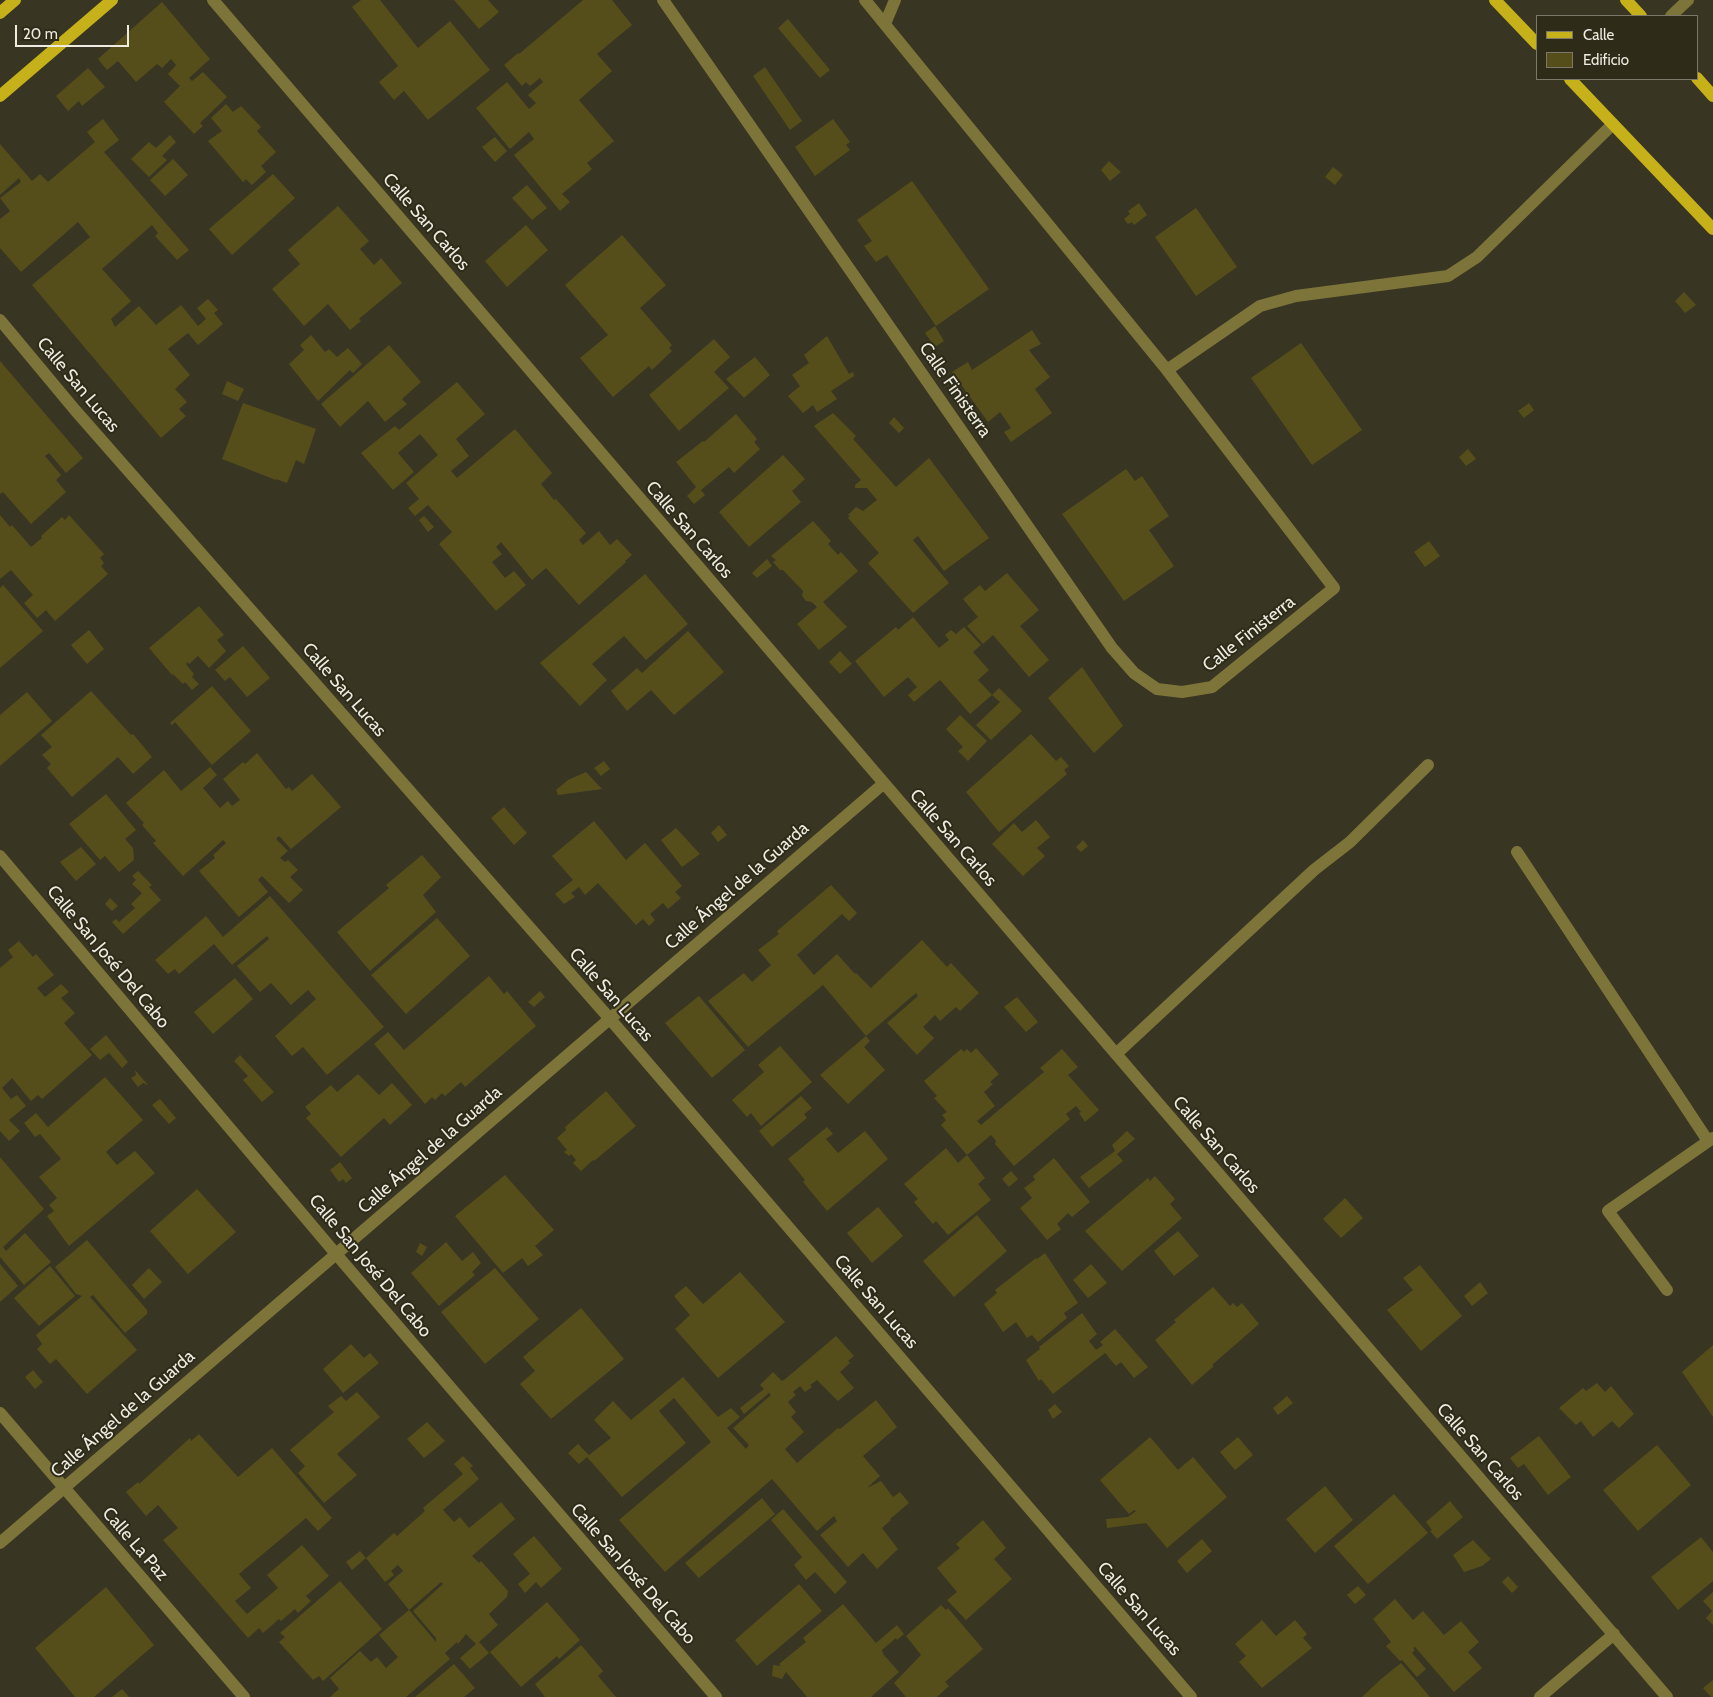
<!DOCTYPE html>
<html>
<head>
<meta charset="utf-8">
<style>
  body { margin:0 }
  #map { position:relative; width:1713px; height:1697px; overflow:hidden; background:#383523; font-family:Cabin,sans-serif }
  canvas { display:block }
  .legend { position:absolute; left:1536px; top:15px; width:162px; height:65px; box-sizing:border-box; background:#2e2b19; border:1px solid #7b7869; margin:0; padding:6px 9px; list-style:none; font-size:15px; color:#eeece1 }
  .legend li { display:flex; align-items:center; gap:10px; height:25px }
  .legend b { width:25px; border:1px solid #7b7869 }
  .scale { position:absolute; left:15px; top:25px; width:114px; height:22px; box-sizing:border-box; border:2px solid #eeece1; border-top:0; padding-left:6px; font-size:15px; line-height:18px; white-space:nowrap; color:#eeece1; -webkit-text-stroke:4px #2e2b19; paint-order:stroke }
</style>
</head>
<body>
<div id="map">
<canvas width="1713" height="1697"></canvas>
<ul class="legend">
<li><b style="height:6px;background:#c6b11a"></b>Calle</li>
<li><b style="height:14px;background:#564e1a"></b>Edificio</li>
</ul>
<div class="scale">20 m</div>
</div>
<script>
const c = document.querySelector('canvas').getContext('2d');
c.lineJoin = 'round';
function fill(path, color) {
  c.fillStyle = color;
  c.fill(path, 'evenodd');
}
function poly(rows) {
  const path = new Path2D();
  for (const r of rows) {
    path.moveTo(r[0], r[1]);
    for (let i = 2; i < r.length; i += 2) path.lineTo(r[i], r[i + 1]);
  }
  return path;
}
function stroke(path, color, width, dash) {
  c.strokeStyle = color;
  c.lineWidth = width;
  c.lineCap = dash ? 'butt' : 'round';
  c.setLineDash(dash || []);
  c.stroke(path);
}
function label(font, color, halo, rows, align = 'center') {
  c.font = font + ' Cabin,sans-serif';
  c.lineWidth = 4;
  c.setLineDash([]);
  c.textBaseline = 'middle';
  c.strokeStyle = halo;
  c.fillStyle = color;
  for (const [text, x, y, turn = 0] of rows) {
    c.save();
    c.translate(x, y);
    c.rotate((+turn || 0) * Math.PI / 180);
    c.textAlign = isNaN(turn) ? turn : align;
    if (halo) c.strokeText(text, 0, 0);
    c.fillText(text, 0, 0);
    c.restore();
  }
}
fill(poly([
  [361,0,380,0,418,48,450,21,490,70,428,120,404,91,394,100,379,82,398,66,352,7],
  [454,0,488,0,499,12,479,29],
  [583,0,612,0,632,25,597,54,612,71,579,100,614,141,587,163,592,169,562,194,570,202,560,211,514,155,534,139,529,132,510,149,476,108,507,82,529,109,536,103,528,95,543,82,540,78,530,86,526,82,522,86,504,65,518,53,519,54],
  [162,2,210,59,189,78,192,81,203,72,227,97,200,123,203,126,194,134,164,102,180,86,168,74,176,65,171,59,162,68,157,64,136,82,118,61,107,70,98,59],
  [788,19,830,70,820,78,778,28],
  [765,67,802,121,790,130,753,76],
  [88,68,105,87,82,106,79,101,68,111,56,96],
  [226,104,233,112,241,106,261,127,257,131,276,152,261,166,266,172,252,185,246,179,243,182,208,141,222,131,211,118],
  [103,119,119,140,104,152,189,250,177,260,155,236,158,233,152,225,102,269,131,301,111,319,115,327,139,306,156,325,181,305,198,326,206,319,197,308,208,299,218,310,214,313,223,324,198,345,188,333,168,349,190,375,175,389,187,402,179,409,186,416,161,438,32,285,90,237,78,222,21,272,0,248,0,219,10,211,0,198,21,182,19,178,0,195,0,144,32,181,40,174,48,182,95,142,87,132],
  [833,119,850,142,846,145,850,150,815,176,795,147],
  [170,135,176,142,162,156,167,160,149,177,131,159,149,142,156,148],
  [495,137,507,151,495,162,482,147],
  [173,159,188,175,165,196,150,180],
  [1109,161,1121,172,1110,181,1101,170],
  [1333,167,1343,175,1335,185,1325,177],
  [273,174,295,198,232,255,209,229],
  [912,181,989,289,936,326,887,255,876,262,864,246,872,241,857,220],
  [527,185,547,208,532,220,512,198],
  [1139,203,1147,215,1134,225,1132,222,1128,224,1124,219,1130,214,1128,211],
  [338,206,369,241,360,249,374,265,381,258,402,283,359,319,361,321,350,330,328,304,304,326,272,289,300,264,288,250],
  [1196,208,1237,267,1196,296,1155,237],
  [526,225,548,250,507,287,485,261],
  [622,235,666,285,640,308,672,345,669,348,672,351,652,370,649,366,613,397,580,358,608,335,565,285],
  [1684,292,1696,305,1685,313,1675,301],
  [935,326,944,341,935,347,925,333],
  [1032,330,1041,344,1029,350,1050,377,1035,389,1052,413,1011,442,1004,432,1011,428,1000,412,988,422,952,372,968,362,972,370],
  [311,335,325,352,329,349,337,357,348,348,362,364,353,373,350,370,318,401,289,364,304,350,300,345],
  [827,336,849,374,853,372,854,376,831,391,837,399,817,412,813,405,803,413,788,396,800,386,792,375,809,363,804,355],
  [714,339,730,357,714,372,729,388,679,431,649,395],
  [1301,343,1362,430,1312,465,1251,378],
  [389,345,421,382,402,399,407,404,385,422,368,401,340,427,321,404],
  [755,357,770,375,744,398,726,379],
  [0,361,83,458,66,473,49,453,45,456,61,475,56,480,66,492,31,524,3,492,0,494],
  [227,381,244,389,238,401,222,394],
  [457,382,485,414,456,439,469,456,451,471,457,478,515,429,552,473,541,484,554,500,556,499,586,533,579,540,583,545,599,531,610,545,617,539,632,555,625,561,626,562,579,605,546,568,532,580,501,542,496,547,502,554,492,562,505,578,514,571,526,585,496,611,439,544,452,532,428,505,415,516,408,508,419,499,406,483,438,455,420,434,398,453,414,472,393,490,361,453,395,426,399,430],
  [243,403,316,429,304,464,296,460,287,483,276,479,276,480,222,459],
  [1529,403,1534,410,1524,418,1518,411],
  [833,413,856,436,853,439,896,487,929,458,989,538,944,571,918,536,913,540,949,583,913,613,868,563,879,553,848,518,850,516,848,515,856,507,863,511,877,500,867,488,855,488,855,485,861,480,814,426],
  [736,414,757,439,754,442,760,449,734,473,729,467,701,490,705,495,694,504,687,496,696,487,676,462,703,441,704,442],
  [894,417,904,428,899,433,889,423],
  [1468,449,1476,459,1466,466,1459,457],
  [783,455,805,479,792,491,801,502,749,547,719,512],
  [1126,469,1135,481,1142,476,1169,516,1149,530,1174,566,1124,601,1062,514],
  [0,515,10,527,12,525,31,547,42,538,41,536,62,517,65,520,69,515,104,554,100,558,104,563,101,566,108,574,55,621,46,610,37,618,24,603,33,595,11,570,0,579],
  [424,516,434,527,428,532,419,520],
  [813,521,831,541,828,544,838,555,841,552,858,571,823,602,847,627,819,650,797,624,817,607,812,602,806,601,802,596,803,591,783,570,780,570,773,562,776,560,771,556],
  [1429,541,1440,556,1425,567,1414,552],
  [767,559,772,566,757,578,752,573],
  [1007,573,1039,610,1020,626,1049,660,1029,677,993,635,983,644,967,626,978,617,963,599,980,585,985,591],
  [645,574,688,624,646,660,624,636,592,664,607,680,580,706,540,663],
  [3,585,43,631,0,668,0,588],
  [199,606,224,635,217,640,226,651,209,668,198,656,189,664,187,662,186,664,194,674,192,677,199,684,192,690,185,682,183,684,173,674,172,675,149,648],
  [913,617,939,648,949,640,945,635,951,630,956,634,964,627,981,645,973,652,989,670,978,680,992,695,999,688,1022,711,991,740,976,725,1000,702,992,695,970,714,940,680,914,702,908,695,917,687,908,677,884,697,855,661,896,627,898,630],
  [89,630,104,649,87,664,71,645],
  [688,631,724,672,674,715,651,690,627,711,611,691,637,668,642,673],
  [243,646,270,678,247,697,230,677,225,681,215,670],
  [840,651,852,664,840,674,829,662],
  [1082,667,1123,726,1094,753,1048,698],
  [212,686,251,731,212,765,175,722,172,725,170,723],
  [91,691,131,735,133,734,152,757,133,774,118,757,72,797,47,768,51,764,42,755,52,747,41,735],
  [27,692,52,721,0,766,0,715],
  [960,715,987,741,968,761,958,751,963,747,946,729],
  [1031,734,1056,761,1061,757,1069,766,1064,770,1067,774,999,832,966,792],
  [257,753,286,789,289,787,292,791,312,774,341,807,291,849,279,836,276,839,288,851,280,858,285,862,288,860,298,870,290,877,303,890,289,903,262,876,258,880,268,892,239,917,199,871,215,858,213,855,226,843,223,840,183,876,153,843,156,841,142,825,144,823,126,803,164,770,181,791,210,767,217,775,203,788,220,808,228,801,232,806,240,800,223,779,243,762,245,764],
  [604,761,610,769,601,776,594,768],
  [586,772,602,789,558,795,556,790,568,780],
  [106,794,136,830,125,839,133,848,134,860,119,872,105,856,100,860,69,824],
  [504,807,527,833,514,845,491,818],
  [1036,820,1050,837,1037,848,1045,856,1023,876,992,844,1014,823,1022,832],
  [594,821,626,860,645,843,682,886,675,892,681,898,668,909,663,903,650,914,655,920,649,926,643,919,636,925,598,883,585,895,579,887,571,893,575,897,564,904,555,894,573,880,552,856],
  [719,825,727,835,718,842,711,833],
  [676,828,700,854,682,867,661,840],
  [1083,840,1088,846,1081,852,1076,847],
  [81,847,96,864,76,881,60,862],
  [422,855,441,877,423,895,436,912,370,971,337,932,389,888,386,885],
  [138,871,152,885,149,887,161,900,123,934,112,922,116,919,119,922,135,908,131,904,142,893,132,884,136,880,132,876],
  [831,885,857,913,849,921,842,914,797,955,814,975,837,954,855,974,856,973,871,988,922,940,947,967,951,963,979,993,960,1011,956,1007,940,1021,935,1015,923,1027,934,1038,917,1055,887,1023,918,996,916,993,866,1036,823,985,748,1047,708,1001,744,973,752,982,771,965,758,950,779,934,777,931],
  [270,896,384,1027,327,1075,303,1047,292,1056,275,1036,316,999,308,990,291,1005,271,983,260,992,237,966,269,939,267,936,232,965,214,944,179,974,175,969,168,974,155,960,206,916,223,937],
  [110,898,118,906,112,911,105,904],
  [437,918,470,956,406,1014,371,975],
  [19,941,33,957,36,954,54,975,37,988,45,997,61,984,69,992,61,998,75,1013,64,1023,92,1055,42,1099,38,1095,31,1101,12,1078,2,1088,11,1099,17,1095,26,1106,9,1120,20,1131,9,1141,0,1131,0,968,13,957,8,950],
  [489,976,504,994,507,991,536,1026,465,1087,461,1082,445,1096,442,1093,435,1100,432,1097,425,1104,374,1044,388,1032,404,1050],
  [235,978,253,999,213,1034,194,1012],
  [540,991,545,997,534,1007,528,1002],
  [699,996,745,1050,712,1078,665,1023],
  [1017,997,1038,1022,1026,1032,1004,1007],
  [106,1035,128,1062,122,1068,109,1053,100,1060,90,1049],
  [866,1036,870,1041,864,1047,885,1070,848,1104,820,1075],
  [780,1046,812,1082,761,1126,751,1113,747,1117,732,1100,764,1072,758,1065],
  [976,1048,999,1074,990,1082,993,1084,984,1092,995,1106,977,1121,981,1125,1044,1072,1040,1068,1062,1049,1078,1067,1068,1075,1099,1110,1085,1122,1079,1113,1081,1112,1076,1106,1066,1114,1070,1119,1014,1166,995,1144,996,1141,991,1135,967,1155,985,1178,978,1184,991,1200,948,1235,936,1221,933,1224,914,1202,918,1199,904,1184,946,1148,958,1163,967,1155,941,1125,946,1120,942,1115,947,1112,934,1098,937,1096,924,1081,961,1049,964,1052,967,1049,971,1053],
  [240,1055,274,1092,262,1102,243,1080,248,1076,234,1061],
  [135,1070,148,1085,143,1083,138,1087,131,1078,136,1075],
  [358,1074,379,1095,392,1083,412,1105,390,1125,384,1118,341,1157,306,1118,311,1114,305,1107,331,1085,337,1092],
  [105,1077,143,1120,106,1152,117,1165,135,1151,155,1173,69,1246,47,1216,54,1211,49,1205,57,1198,39,1177,61,1159,40,1134,35,1137,24,1123,36,1113,48,1127],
  [606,1091,636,1126,594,1161,593,1160,581,1171,573,1163,576,1160,571,1154,569,1156,564,1152,567,1150,557,1138,566,1130,565,1127],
  [801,1096,812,1108,804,1114,807,1118,772,1147,759,1131],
  [160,1099,176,1118,169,1124,152,1105],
  [827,1127,833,1134,826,1139,838,1153,865,1131,888,1159,827,1211,803,1182,805,1180,788,1159],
  [1127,1131,1135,1139,1117,1154,1123,1161,1089,1188,1080,1177,1115,1151,1112,1145],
  [0,1157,44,1209,3,1247,6,1251,25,1233,51,1262,24,1285,0,1257],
  [1054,1158,1090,1202,1072,1217,1068,1213,1057,1224,1061,1229,1047,1240,1020,1208,1032,1198,1024,1188,1035,1180,1033,1176],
  [340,1162,352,1178,346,1183,343,1179,339,1182,330,1170],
  [1011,1171,1018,1179,1009,1187,1002,1179],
  [505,1175,554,1230,535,1246,543,1255,528,1266,522,1258,503,1273,455,1216],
  [1155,1176,1175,1199,1170,1204,1182,1218,1122,1271,1085,1231,1148,1178,1150,1181],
  [197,1189,236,1232,188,1274,150,1231],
  [1345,1198,1363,1218,1341,1238,1323,1219],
  [878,1207,903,1236,872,1263,847,1233],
  [977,1215,1007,1251,954,1297,923,1261],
  [1178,1231,1199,1256,1174,1276,1154,1251],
  [87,1240,147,1310,147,1314,125,1333,93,1295,90,1297,137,1350,87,1394,56,1359,50,1364,37,1349,42,1344,36,1335,82,1296,76,1294,55,1267],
  [446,1242,462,1261,473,1252,481,1263,472,1272,475,1275,439,1306,411,1273],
  [420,1243,427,1247,422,1256,416,1252],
  [1045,1253,1078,1303,1064,1313,1067,1318,1038,1342,1032,1335,1027,1338,1016,1322,1003,1332,984,1304,997,1293,995,1290,1036,1258,1037,1259],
  [0,1264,18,1286,0,1302],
  [1091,1264,1107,1283,1088,1298,1073,1280],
  [1420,1265,1462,1316,1421,1351,1387,1310,1413,1290,1403,1278],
  [50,1266,75,1296,39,1326,14,1298],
  [149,1268,162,1282,144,1299,132,1285],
  [495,1268,539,1319,485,1364,441,1312],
  [740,1272,785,1322,718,1378,675,1329,690,1315,674,1296,686,1286,703,1304],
  [1480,1282,1488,1293,1472,1306,1464,1296],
  [1213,1287,1230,1306,1233,1303,1237,1307,1242,1303,1259,1324,1212,1365,1214,1366,1192,1385,1155,1340,1176,1322,1174,1320],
  [581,1308,624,1359,551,1419,520,1384,535,1371,523,1357],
  [1082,1313,1097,1334,1089,1341,1096,1350,1103,1345,1100,1342,1115,1329,1148,1367,1134,1378,1121,1362,1116,1366,1105,1353,1053,1394,1041,1379,1039,1381,1026,1360,1040,1349,1039,1347],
  [836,1336,854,1356,848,1361,850,1363,840,1372,854,1388,838,1401,817,1380,810,1385,812,1387,805,1392,800,1386,793,1392,796,1395,788,1402,796,1412,791,1417,804,1432,785,1449,797,1463,838,1428,840,1429,876,1400,897,1427,863,1456,880,1476,867,1488,881,1481,893,1497,900,1492,909,1503,890,1519,891,1520,882,1528,898,1549,877,1569,863,1553,848,1567,820,1535,837,1521,834,1516,817,1531,772,1479,665,1572,619,1520,711,1442,674,1398,659,1411,686,1443,622,1497,587,1457,579,1464,568,1453,578,1444,589,1455,611,1438,594,1420,613,1401,631,1420,683,1377,718,1417,731,1408,740,1417,727,1428,746,1449,749,1445,733,1428,771,1395,769,1393,744,1414,740,1408,764,1389,760,1385,773,1372,782,1381,784,1380],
  [351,1344,364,1358,370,1353,379,1363,343,1393,323,1369],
  [1713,1345,1713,1417,1682,1372],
  [33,1370,43,1382,35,1389,25,1377],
  [1597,1383,1605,1392,1611,1386,1634,1414,1619,1428,1612,1421,1593,1437,1581,1421,1576,1425,1559,1408,1583,1388,1586,1391],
  [357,1392,380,1417,337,1454,357,1475,324,1503,298,1473,305,1466,290,1450,334,1412,328,1406,341,1396,346,1401],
  [1287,1396,1293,1403,1278,1415,1273,1408],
  [1055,1404,1062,1412,1053,1419,1048,1410],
  [427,1422,445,1441,424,1458,407,1439],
  [199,1434,238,1477,272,1448,332,1518,318,1531,306,1518,239,1574,251,1588,235,1601,247,1614,278,1588,267,1575,302,1545,329,1576,306,1596,311,1601,298,1613,295,1609,281,1621,279,1619,263,1633,259,1628,248,1638,163,1540,178,1528,158,1505,146,1516,126,1492,138,1482,139,1484,190,1438,191,1441],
  [1539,1436,1571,1477,1548,1495,1524,1464,1518,1468,1510,1458],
  [1150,1437,1178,1470,1193,1457,1227,1497,1167,1548,1146,1523,1107,1528,1106,1519,1128,1517,1136,1511,1134,1510,1129,1514,1100,1480],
  [1238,1437,1253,1455,1235,1470,1220,1452],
  [1657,1445,1691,1485,1638,1531,1603,1490],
  [463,1456,473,1466,470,1468,479,1479,443,1510,454,1522,460,1517,469,1528,501,1502,515,1519,472,1556,479,1563,481,1561,508,1591,507,1597,489,1614,498,1625,479,1642,489,1653,470,1669,460,1658,476,1644,466,1634,458,1644,457,1642,445,1653,450,1659,406,1697,330,1697,339,1689,330,1678,360,1651,371,1662,377,1657,386,1668,398,1657,379,1635,409,1610,388,1584,403,1571,398,1565,391,1571,394,1575,385,1582,366,1558,394,1533,397,1536,425,1511,423,1508,463,1474,454,1464],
  [441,1582,443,1584,413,1611,436,1638,436,1642,409,1610],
  [1325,1486,1353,1520,1315,1553,1286,1519],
  [1394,1494,1428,1533,1368,1584,1334,1546],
  [762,1498,775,1514,699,1578,685,1563],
  [1450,1501,1463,1517,1437,1539,1430,1531,1432,1530,1426,1522],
  [783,1509,847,1582,835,1594,815,1572,806,1580,794,1565,802,1557,771,1520],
  [983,1520,1006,1548,994,1559,1012,1579,966,1620,947,1600,957,1592,937,1568,960,1548,956,1544],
  [534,1536,562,1569,541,1588,536,1582,525,1593,518,1584,530,1574,513,1554],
  [1701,1537,1713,1552,1713,1581,1678,1610,1651,1577],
  [1202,1539,1212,1551,1187,1573,1177,1561],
  [1473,1540,1491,1559,1482,1566,1464,1572,1453,1555],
  [360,1551,366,1558,352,1570,346,1562],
  [1508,1576,1518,1587,1512,1593,1502,1582],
  [340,1581,382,1629,323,1681,319,1676,313,1680,279,1642,285,1637,280,1633],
  [799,1584,822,1611,757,1666,735,1640],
  [1358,1586,1366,1595,1355,1604,1347,1595],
  [106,1587,154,1645,94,1697,75,1697,35,1648],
  [1713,1592,1713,1625,1706,1618,1712,1611,1703,1601],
  [1395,1599,1413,1620,1423,1611,1444,1635,1461,1621,1479,1642,1468,1652,1482,1668,1454,1692,1415,1647,1413,1648,1415,1650,1412,1653,1426,1669,1417,1677,1402,1660,1400,1661,1386,1646,1391,1642,1373,1619],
  [547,1602,580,1640,559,1659,557,1656,521,1687,490,1652],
  [843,1604,876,1643,897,1625,904,1634,897,1640,896,1638,882,1650,883,1654,899,1672,871,1697,807,1697,786,1672,782,1679,772,1676,773,1665,781,1666,779,1664,806,1642,803,1638],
  [941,1605,946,1610,948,1608,983,1649,945,1682,949,1686,937,1697,906,1697,894,1683,921,1655,906,1636],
  [1262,1620,1276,1636,1295,1620,1307,1634,1303,1638,1312,1648,1262,1688,1239,1662,1246,1656,1235,1644],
  [581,1645,603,1671,598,1676,616,1697,545,1697,535,1684],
  [1401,1663,1430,1697,1362,1697,1381,1679],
  [454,1664,475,1688,464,1697,415,1697],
  [1713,1680,1713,1697,1711,1697,1703,1688],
  [122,1689,129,1697,112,1697]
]), '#564e1a');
stroke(poly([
  [1671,16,1688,0],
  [885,24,895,0],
  [1517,852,1708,1141],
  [1116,1054,1314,870,1350,842,1428,765],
  [1667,1290,1608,1211,1713,1138]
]), '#7d7439', 12);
stroke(poly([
  [213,0,1667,1697],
  [663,0,1112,648,1134,673,1157,689,1182,692,1212,687,1334,588,1167,370,865,0],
  [0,320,75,410,610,1019,1191,1697],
  [1167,370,1260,306,1296,296,1448,276,1477,257,1613,124],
  [0,856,336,1254,716,1697],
  [0,1413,244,1697],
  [0,1543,883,784],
  [1540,1697,1614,1634]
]), '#7d7439', 12);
stroke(poly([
  [1495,0,1537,44],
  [1626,0,1641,16],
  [0,13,15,0],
  [1697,78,1713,96],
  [1570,79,1713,229],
  [0,96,112,0]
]), '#c6b11a', 12);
label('18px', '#eeece1', '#2e2b19', [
  ["Calle San Carlos",426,222,49],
  ["Calle San Lucas",78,385,50],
  ["Calle Finisterra",955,390,55],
  ["Calle San Carlos",689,530,49],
  ["Calle Finisterra",1249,634,-38],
  ["Calle San Lucas",344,690,49],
  ["Calle San Carlos",953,838,49],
  ["Calle Ángel de la Guarda",737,886,-41],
  ["Calle San José Del Cabo",108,957,50],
  ["Calle San Lucas",611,995,49],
  ["Calle San Carlos",1216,1145,49],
  ["Calle Ángel de la Guarda",430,1150,-41],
  ["Calle San José Del Cabo",370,1266,50],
  ["Calle San Lucas",876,1302,49],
  ["Calle Ángel de la Guarda",123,1414,-41],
  ["Calle San Carlos",1480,1452,49],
  ["Calle La Paz",135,1544,49],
  ["Calle San José Del Cabo",633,1574,49],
  ["Calle San Lucas",1139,1609,49]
]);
</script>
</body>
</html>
